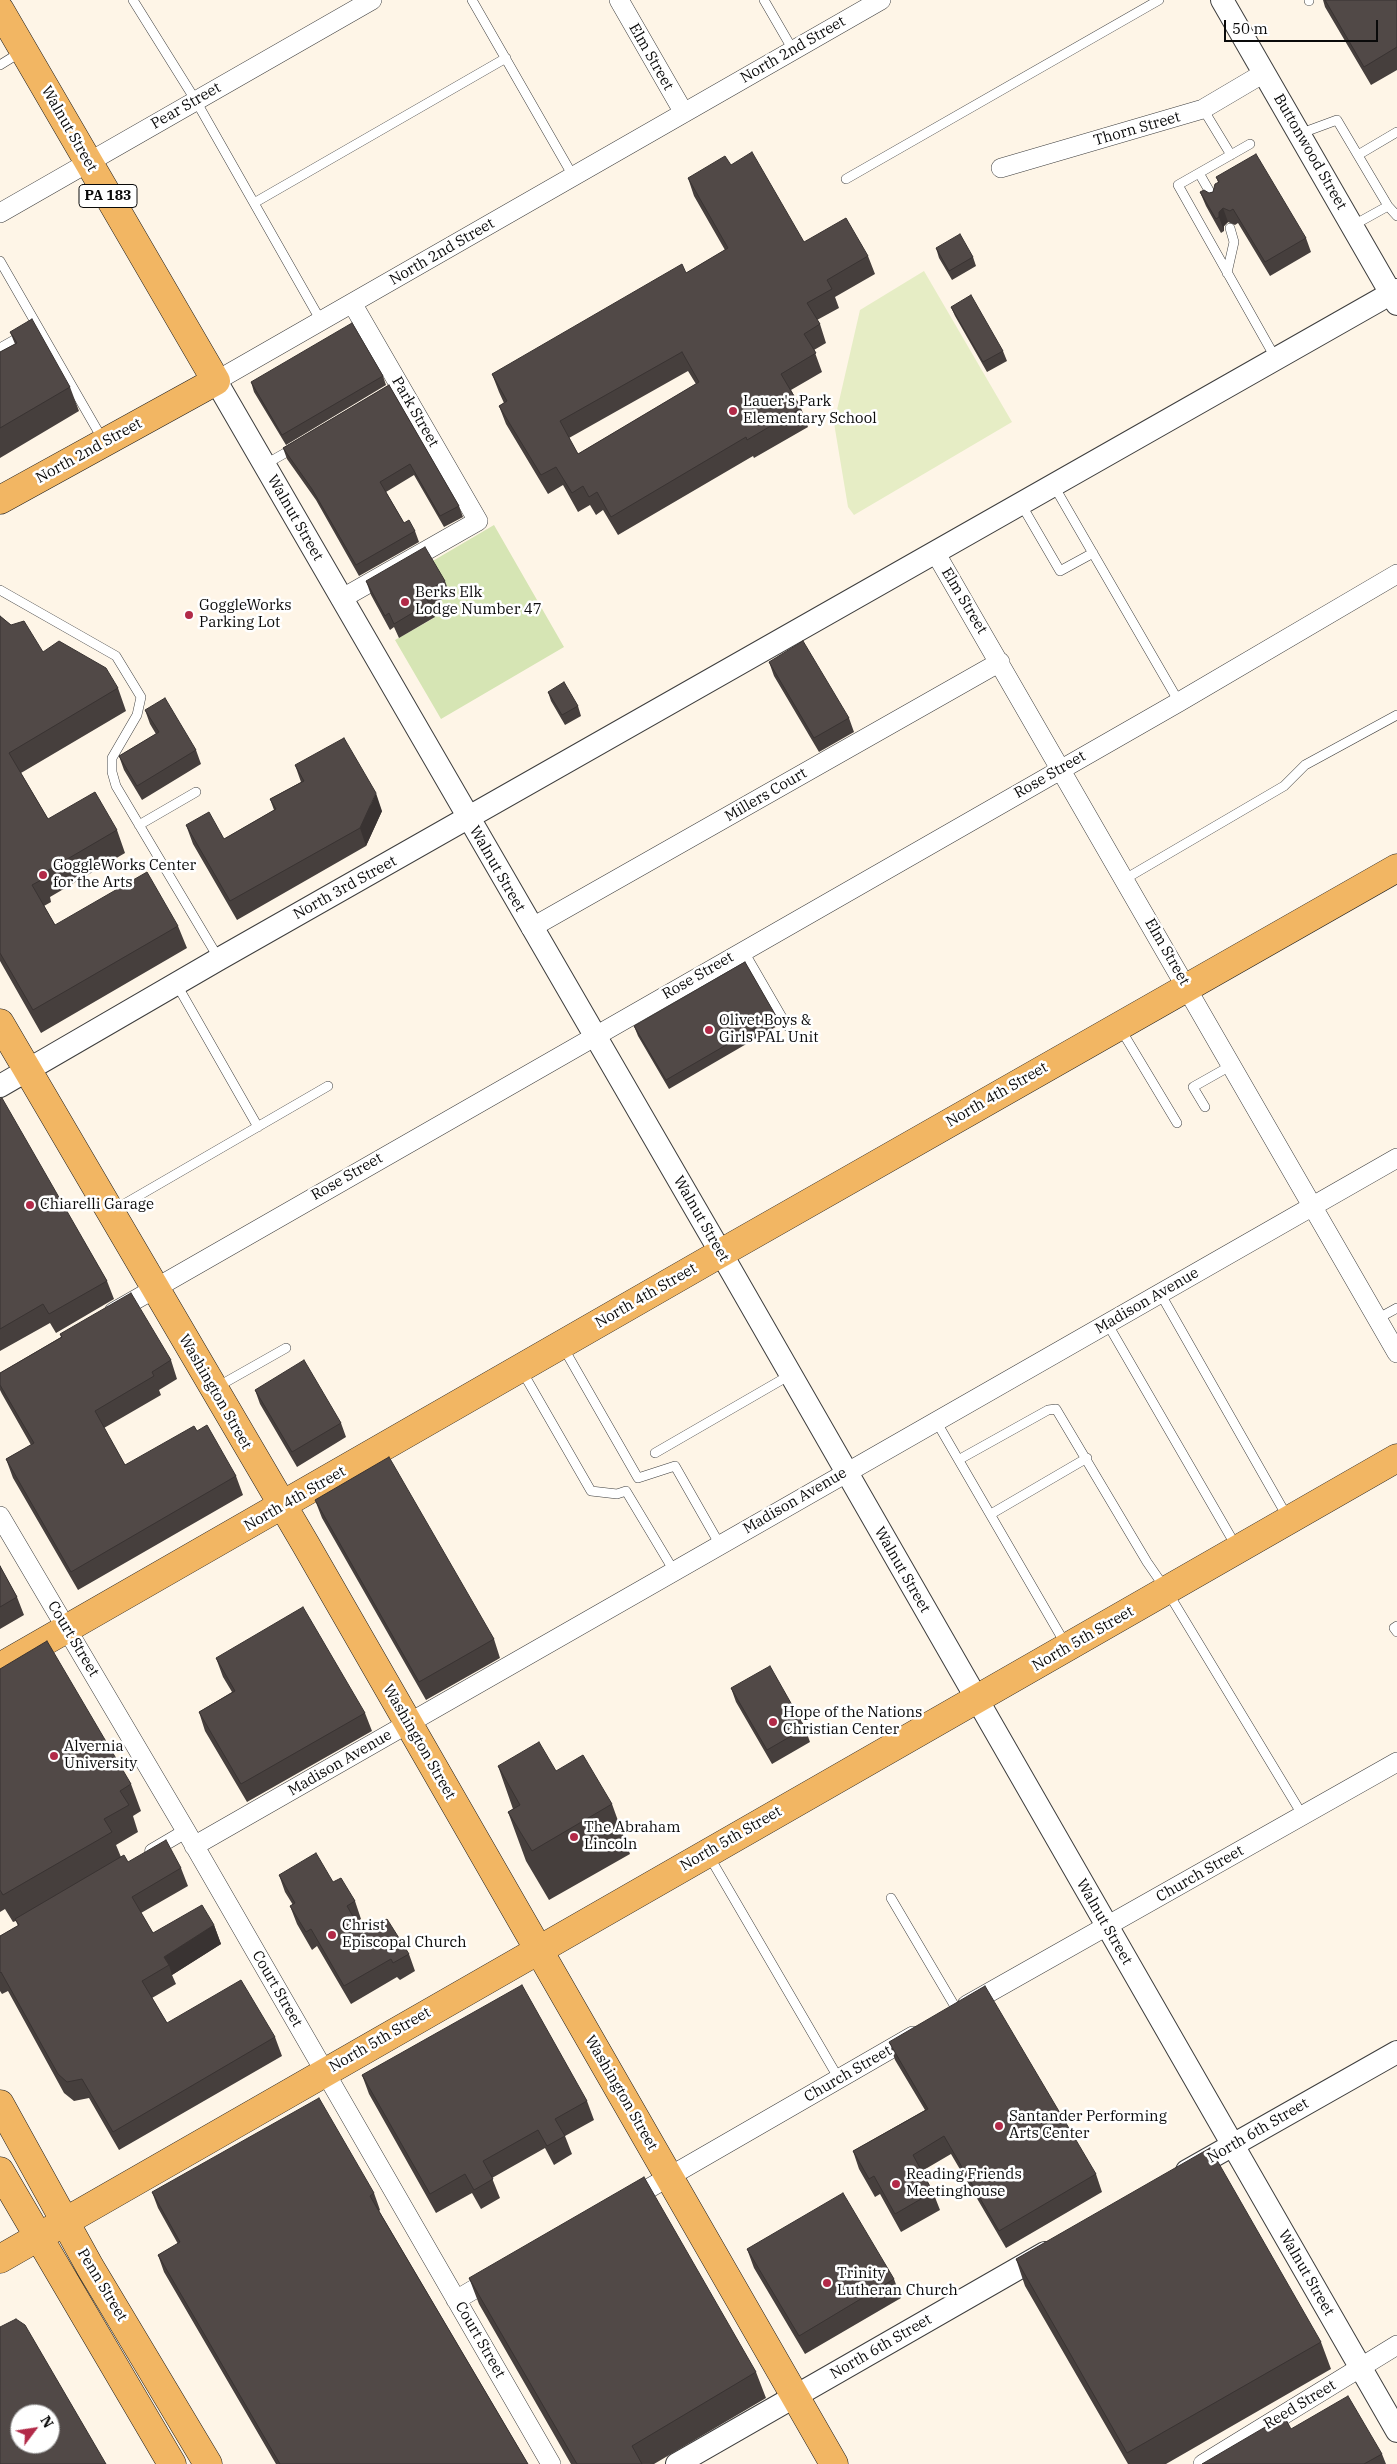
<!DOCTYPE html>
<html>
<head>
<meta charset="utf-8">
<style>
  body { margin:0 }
  #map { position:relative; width:1397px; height:2464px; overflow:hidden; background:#fef5e7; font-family:"IBM Plex Serif",serif }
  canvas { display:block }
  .north { position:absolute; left:10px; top:2404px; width:50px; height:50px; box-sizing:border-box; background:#fff; border:1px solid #9d9d9d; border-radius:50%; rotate:59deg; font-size:14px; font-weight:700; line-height:20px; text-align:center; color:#0a0a0a }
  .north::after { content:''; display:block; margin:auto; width:18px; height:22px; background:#b22a48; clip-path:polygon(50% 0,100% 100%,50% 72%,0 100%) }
  .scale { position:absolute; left:1224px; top:20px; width:154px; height:22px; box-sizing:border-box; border:2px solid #0a0a0a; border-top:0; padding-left:6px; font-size:15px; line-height:18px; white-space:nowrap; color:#0a0a0a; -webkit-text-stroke:4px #fff; paint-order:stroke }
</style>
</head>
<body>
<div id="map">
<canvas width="1397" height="2464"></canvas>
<div class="north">N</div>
<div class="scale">50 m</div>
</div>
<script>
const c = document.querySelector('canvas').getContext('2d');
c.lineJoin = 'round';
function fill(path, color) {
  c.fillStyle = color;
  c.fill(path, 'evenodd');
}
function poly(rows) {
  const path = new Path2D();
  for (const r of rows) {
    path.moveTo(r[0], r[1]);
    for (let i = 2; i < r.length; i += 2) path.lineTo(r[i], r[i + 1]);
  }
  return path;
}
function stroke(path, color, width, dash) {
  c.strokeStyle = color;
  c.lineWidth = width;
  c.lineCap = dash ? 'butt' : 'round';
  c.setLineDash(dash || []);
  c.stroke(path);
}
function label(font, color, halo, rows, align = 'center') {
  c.font = font + ' "IBM Plex Serif",serif';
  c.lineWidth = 5;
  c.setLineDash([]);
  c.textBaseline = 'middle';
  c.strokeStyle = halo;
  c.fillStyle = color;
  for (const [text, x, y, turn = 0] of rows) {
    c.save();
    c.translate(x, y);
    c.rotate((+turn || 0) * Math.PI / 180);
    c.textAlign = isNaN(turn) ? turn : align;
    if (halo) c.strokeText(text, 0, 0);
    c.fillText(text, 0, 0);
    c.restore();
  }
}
fill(poly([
  [494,525,564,647,441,719,395,640,434,618,429,607,431,562]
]), '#d6e5b4');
fill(poly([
  [924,271,1012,422,854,515,848,507,834,423,860,310]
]), '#e6edc5');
const service = poly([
  [133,0,196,101,321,321],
  [472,0,573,176],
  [764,0,793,50],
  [1309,0,1309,1],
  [0,65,21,52],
  [1203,109,1231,155],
  [1299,134,1337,120,1388,206,1352,226],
  [1250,144,1178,185,1276,359],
  [1358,155,1397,132],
  [1199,173,1215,201],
  [846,179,1159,0],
  [254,203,506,58],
  [1388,206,1397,216],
  [0,261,103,440],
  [1227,273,1234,242,1230,228],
  [0,348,23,335],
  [264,465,294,448],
  [1054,486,1179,702],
  [1021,504,1060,571,1093,553],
  [0,590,116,656,141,697,137,715,112,758,112,772,116,786,219,959],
  [139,825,196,792],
  [1125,879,1284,786,1305,765,1397,715],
  [743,950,787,1026],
  [177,985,258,1127],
  [1120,1028,1177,1123],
  [1205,1107,1193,1087,1232,1065],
  [114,1210,328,1086],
  [1160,1293,1288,1518],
  [1377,1319,1397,1308],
  [1107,1323,1236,1546],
  [563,1347,638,1478,675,1466,720,1545],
  [522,1371,591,1491,617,1494,626,1491,674,1571],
  [217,1387,286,1348],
  [936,1421,1066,1645],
  [655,1453,790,1375],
  [960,1459,1048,1410,1056,1409,1147,1562,1167,1591,1303,1816],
  [991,1514,1087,1458],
  [1397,1626,1394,1628,1397,1632],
  [709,1856,839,2079],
  [891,1898,957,2010]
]);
const pedestrian = poly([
  [152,1851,186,1831]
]);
const minor = poly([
  [619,0,684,113],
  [1001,168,1203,109,1264,73],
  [0,213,372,0],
  [216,381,881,0],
  [935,552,1397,1353],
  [341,599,478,521,352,303],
  [531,928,1000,662],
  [114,1312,1179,702,1397,574],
  [0,1516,186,1831,551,2464],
  [194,1846,1397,1158],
  [967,2005,1397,1762],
  [627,2201,913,2036],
  [456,2300,495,2277],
  [1203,2464,1397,2345]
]);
const tertiary = poly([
  [1222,0,1397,304],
  [216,381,721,1253,1397,2431],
  [0,1086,219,959,1397,290],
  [1187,2171,1397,2052],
  [677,2464,1045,2253]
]);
const primary = poly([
  [0,10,216,381,0,500],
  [0,1023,306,1545,834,2464],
  [0,1667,721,1253,1397,868],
  [0,2104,90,2267,208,2464],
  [0,2171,172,2464],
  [0,2259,1397,1458]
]);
stroke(service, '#3d3d3d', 10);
stroke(pedestrian, '#3d3d3d', 15);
stroke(minor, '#3d3d3d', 20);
stroke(tertiary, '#3d3d3d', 24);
stroke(primary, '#1b1b1b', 29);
stroke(service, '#fff', 9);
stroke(pedestrian, '#fff', 14);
stroke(minor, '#fff', 19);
stroke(tertiary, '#fff', 22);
stroke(primary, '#f2b663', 28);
fill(poly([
  [1323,0,1397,0,1397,70,1371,85,1325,7],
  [731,165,804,242,868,256,875,274,835,297,839,308,817,320,820,324,826,343,814,350,822,372,791,390,801,408,808,427,754,458,753,456,618,535,603,510,596,515,590,505,578,512,563,485,548,494,506,424,499,406,504,403,499,392,492,374,686,273,725,250,694,196,688,178],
  [688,371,696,384,578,454,569,438],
  [1216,177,1306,238,1311,252,1270,276,1238,223,1235,225,1228,222,1224,226,1224,231,1221,233,1206,206,1200,192,1209,193,1213,192,1218,182],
  [936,248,973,257,976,266,952,280,939,258],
  [951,307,1003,351,1007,361,987,372,955,316],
  [10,332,70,387,79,411,0,458,0,352,15,344],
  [383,376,386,385,286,445,254,392,251,382],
  [389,385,459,506,463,517,444,527,414,475,386,492,404,523,415,531,419,542,359,576,316,500,287,459,283,448],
  [366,581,445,581,450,595,430,606,435,617,399,638,394,627,390,630,371,595],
  [0,616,43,652,118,688,126,711,21,773,48,819,117,830,125,853,50,897,51,902,44,906,55,925,178,926,187,948,41,1033,0,961],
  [769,662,849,718,854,732,819,752,774,676],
  [548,692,578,706,581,716,565,725,551,701],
  [145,710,196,750,201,764,142,800,124,770,119,756,156,734,150,724],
  [295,765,382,811,366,846,237,920,193,844,186,825,224,839,274,810,270,799,301,782],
  [776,1016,779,1025,669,1089,638,1036,634,1026],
  [0,1099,107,1281,114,1299,56,1333,50,1323,0,1351],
  [60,1334,171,1360,177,1379,159,1390,161,1395,104,1428,125,1465,197,1431,236,1476,243,1495,78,1590,13,1478,6,1459,31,1445,2,1394,0,1390,0,1373,61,1337],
  [255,1390,341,1423,346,1437,297,1467,260,1404],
  [315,1500,494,1639,500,1658,426,1700,322,1518],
  [0,1566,17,1597,24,1615,0,1629],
  [216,1658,365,1713,372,1731,247,1802,205,1731,199,1712,232,1692,223,1677],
  [0,1669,131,1784,141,1811,133,1816,138,1832,116,1845,121,1857,128,1862,181,1868,188,1886,141,1913,153,1933,214,1925,221,1944,172,1975,176,1984,152,1998,167,2023,275,2037,282,2056,119,2150,89,2098,74,2101,64,2093,8,1991,2,1994,0,1991,0,1936,18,1926,16,1921,13,1922,5,1909,0,1912],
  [731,1688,805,1728,810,1742,772,1764,736,1702],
  [498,1766,612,1804,630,1854,549,1900,526,1861,508,1812,513,1809],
  [279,1875,333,1882,355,1901,361,1919,356,1922,363,1934,409,1954,415,1971,400,1980,397,1977,351,2004,317,1946,312,1950,297,1924,290,1906,293,1905,285,1892],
  [889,2042,1096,2174,1102,2192,1006,2248,951,2154,922,2171,933,2192,940,2210,901,2232,880,2194,875,2197,859,2169,853,2151,925,2110,895,2060],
  [362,2075,587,2101,594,2120,565,2136,572,2154,554,2165,545,2148,492,2178,500,2198,481,2209,472,2193,436,2213,369,2094],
  [152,2192,374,2193,380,2210,379,2211,528,2464,276,2464,164,2272,158,2255,178,2244,158,2208],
  [747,2249,894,2279,901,2298,805,2354,754,2268],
  [1016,2259,1321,2342,1331,2369,1166,2464,1128,2464,1025,2286],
  [469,2278,756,2372,766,2398,654,2464,571,2464,479,2304],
  [1291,2429,1382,2454,1386,2464,1202,2464]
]), '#463f3d');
fill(poly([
  [1223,208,1228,222,1224,226,1224,231,1219,217,1219,212],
  [376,793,382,811,366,846,360,828],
  [214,1925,221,1944,172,1975,169,1965,164,1957]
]), '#393332');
const building = poly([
  [1325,0,1397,0,1397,47,1364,67,1325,0],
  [752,152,804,242,846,218,868,256,827,280,832,289,807,303,820,324,804,334,816,353,781,374,801,408,747,440,746,437,611,517,597,492,589,497,583,486,572,493,556,467,541,475,499,406,507,401,492,374,682,264,686,273,728,248,688,178,725,156,731,165,752,152],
  [682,352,699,382,578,454,560,421,682,352],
  [1256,154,1306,238,1265,262,1233,209,1230,211,1223,208,1219,212,1219,217,1216,219,1200,192,1204,190,1209,193,1213,192,1215,184,1219,182,1216,177,1256,154],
  [960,234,973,257,949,271,936,248,960,234],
  [971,295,1003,351,983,362,951,307,971,295],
  [32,319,70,387,0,428,0,352,17,343,10,332,32,319],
  [352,323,383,376,282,435,251,382,352,323],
  [389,385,459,506,440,516,410,464,380,482,404,523,409,520,415,531,356,565,312,489,283,448,389,385],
  [425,547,445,581,423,593,429,603,394,624,389,613,385,616,366,581,425,547],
  [0,616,11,625,24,621,43,652,59,641,106,668,118,688,9,753,48,819,95,792,117,830,40,875,43,879,32,885,55,925,147,872,178,926,33,1010,0,953,0,616],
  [803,641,849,718,814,738,769,662,803,641],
  [564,682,578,706,562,715,548,692,564,682],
  [165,698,196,750,137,786,119,756,159,732,145,710,165,698],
  [344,738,376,793,360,828,230,901,186,825,209,812,224,839,276,809,270,799,304,781,295,765,344,738],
  [745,962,776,1016,666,1080,634,1026,745,962],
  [2,1098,107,1281,49,1314,43,1304,0,1329,0,1099,2,1098],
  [131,1293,171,1360,152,1372,154,1376,95,1411,125,1465,194,1426,197,1431,207,1425,236,1476,71,1572,6,1459,34,1443,0,1385,0,1373,62,1337,60,1334,131,1293],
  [304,1360,341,1423,292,1452,255,1390,304,1360],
  [389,1457,494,1639,419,1682,315,1500,389,1457],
  [0,1566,17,1597,0,1607,0,1566],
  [303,1607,365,1713,241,1784,199,1712,235,1691,216,1658,303,1607],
  [47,1641,131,1784,120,1791,129,1805,104,1819,112,1832,3,1895,0,1890,0,1669,47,1641],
  [770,1666,805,1728,767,1750,731,1688,770,1666],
  [539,1742,556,1771,583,1755,612,1804,532,1851,508,1812,520,1805,498,1766,539,1742],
  [166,1840,181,1868,132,1897,153,1933,202,1905,214,1925,164,1957,169,1965,142,1981,167,2023,241,1980,275,2037,113,2132,82,2079,67,2082,58,2074,1,1972,0,1973,0,1936,19,1925,15,1919,124,1855,128,1862,166,1840],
  [316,1853,333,1882,341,1878,355,1901,347,1906,363,1934,387,1919,409,1954,393,1963,391,1959,344,1986,311,1929,306,1932,290,1906,295,1903,279,1875,316,1853],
  [522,1985,587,2101,555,2119,565,2136,547,2146,538,2130,483,2161,493,2179,474,2190,465,2174,430,2194,362,2075,522,1985],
  [985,1986,1096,2174,999,2231,944,2136,913,2155,933,2192,895,2214,874,2176,869,2179,853,2151,928,2109,889,2042,985,1986],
  [319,2098,374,2193,370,2196,528,2464,280,2464,158,2255,180,2242,152,2192,319,2098],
  [1210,2148,1321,2342,1127,2453,1016,2259,1210,2148],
  [644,2177,756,2372,632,2446,642,2464,577,2464,469,2278,644,2177],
  [843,2193,894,2279,799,2336,747,2249,843,2193],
  [16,2319,25,2325,106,2464,0,2464,0,2327,16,2319],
  [20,2414,50,2414,50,2444,20,2444,20,2414],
  [1348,2396,1382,2454,1364,2464,1202,2464,1284,2416,1291,2429,1348,2396]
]);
fill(building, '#514947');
stroke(building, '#393332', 1);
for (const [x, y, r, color] of [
  [733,411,5,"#b22a48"],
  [405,602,5,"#b22a48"],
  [189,615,5,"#b22a48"],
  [43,875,5,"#b22a48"],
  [709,1030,5,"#b22a48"],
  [30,1205,5,"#b22a48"],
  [773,1722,5,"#b22a48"],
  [54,1756,5,"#b22a48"],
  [574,1837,5,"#b22a48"],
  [332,1935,5,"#b22a48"],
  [999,2126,5,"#b22a48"],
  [896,2184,5,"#b22a48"],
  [827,2283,5,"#b22a48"]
]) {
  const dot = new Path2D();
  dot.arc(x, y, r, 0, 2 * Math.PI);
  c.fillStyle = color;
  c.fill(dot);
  stroke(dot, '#fff', 2);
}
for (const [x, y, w] of [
  [108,196,58]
]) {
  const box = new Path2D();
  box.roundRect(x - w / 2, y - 11.5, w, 23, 4);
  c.fillStyle = '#fff';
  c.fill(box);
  stroke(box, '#0a0a0a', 1);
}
label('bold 14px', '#0a0a0a', null, [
  ["PA 183",108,196]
]);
label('15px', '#0a0a0a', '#fff', [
  ["North 2nd Street",793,50,-30],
  ["Elm Street",651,57,60],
  ["Pear Street",186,106,-30],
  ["Walnut Street",69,129,60],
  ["Thorn Street",1137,129,-16],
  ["Buttonwood Street",1310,152,60],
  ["North 2nd Street",442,252,-30],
  ["Park Street",415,412,60],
  ["North 2nd Street",89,451,-29],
  ["Walnut Street",295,518,60],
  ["Elm Street",964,601,59],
  ["Rose Street",1050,775,-30],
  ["Millers Court",766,795,-30],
  ["Walnut Street",497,869,60],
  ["North 3rd Street",345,888,-29],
  ["Elm Street",1167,952,60],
  ["Rose Street",698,976,-30],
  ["North 4th Street",997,1095,-30],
  ["Rose Street",347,1177,-30],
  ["Walnut Street",701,1219,60],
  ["North 4th Street",646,1296,-30],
  ["Madison Avenue",1147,1301,-30],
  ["Washington Street",215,1392,60],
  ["North 4th Street",295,1499,-30],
  ["Madison Avenue",795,1501,-30],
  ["Walnut Street",902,1570,60],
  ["Court Street",73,1639,59],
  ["North 5th Street",1083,1639,-30],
  ["Washington Street",419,1742,60],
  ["Madison Avenue",340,1763,-30],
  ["North 5th Street",731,1839,-30],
  ["Church Street",1200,1874,-30],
  ["Walnut Street",1104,1922,60],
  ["Court Street",277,1989,60],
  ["North 5th Street",380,2040,-30],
  ["Church Street",848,2074,-30],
  ["Washington Street",621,2093,60],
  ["North 6th Street",1258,2131,-30],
  ["Walnut Street",1306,2273,60],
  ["Penn Street",102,2285,59],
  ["Court Street",480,2340,60],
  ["North 6th Street",881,2347,-30],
  ["Reed Street",1300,2405,-31]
]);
label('15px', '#0a0a0a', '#fff', [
  ["Lauer's Park",743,402],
  ["Elementary School",743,419],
  ["Berks Elk",415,593],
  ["Lodge Number 47",415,610],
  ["GoggleWorks",199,606],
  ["Parking Lot",199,623],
  ["GoggleWorks Center",53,866],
  ["for the Arts",53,883],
  ["Olivet Boys &",719,1021],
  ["Girls PAL Unit",719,1038],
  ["Chiarelli Garage",40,1205],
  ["Hope of the Nations",783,1713],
  ["Christian Center",783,1730],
  ["Alvernia",64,1747],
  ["University",64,1764],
  ["The Abraham",584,1828],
  ["Lincoln",584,1845],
  ["Christ",342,1926],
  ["Episcopal Church",342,1943],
  ["Santander Performing",1009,2117],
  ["Arts Center",1009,2134],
  ["Reading Friends",906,2175],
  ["Meetinghouse",906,2192],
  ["Trinity",837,2274],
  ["Lutheran Church",837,2291]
], 'left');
</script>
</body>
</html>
